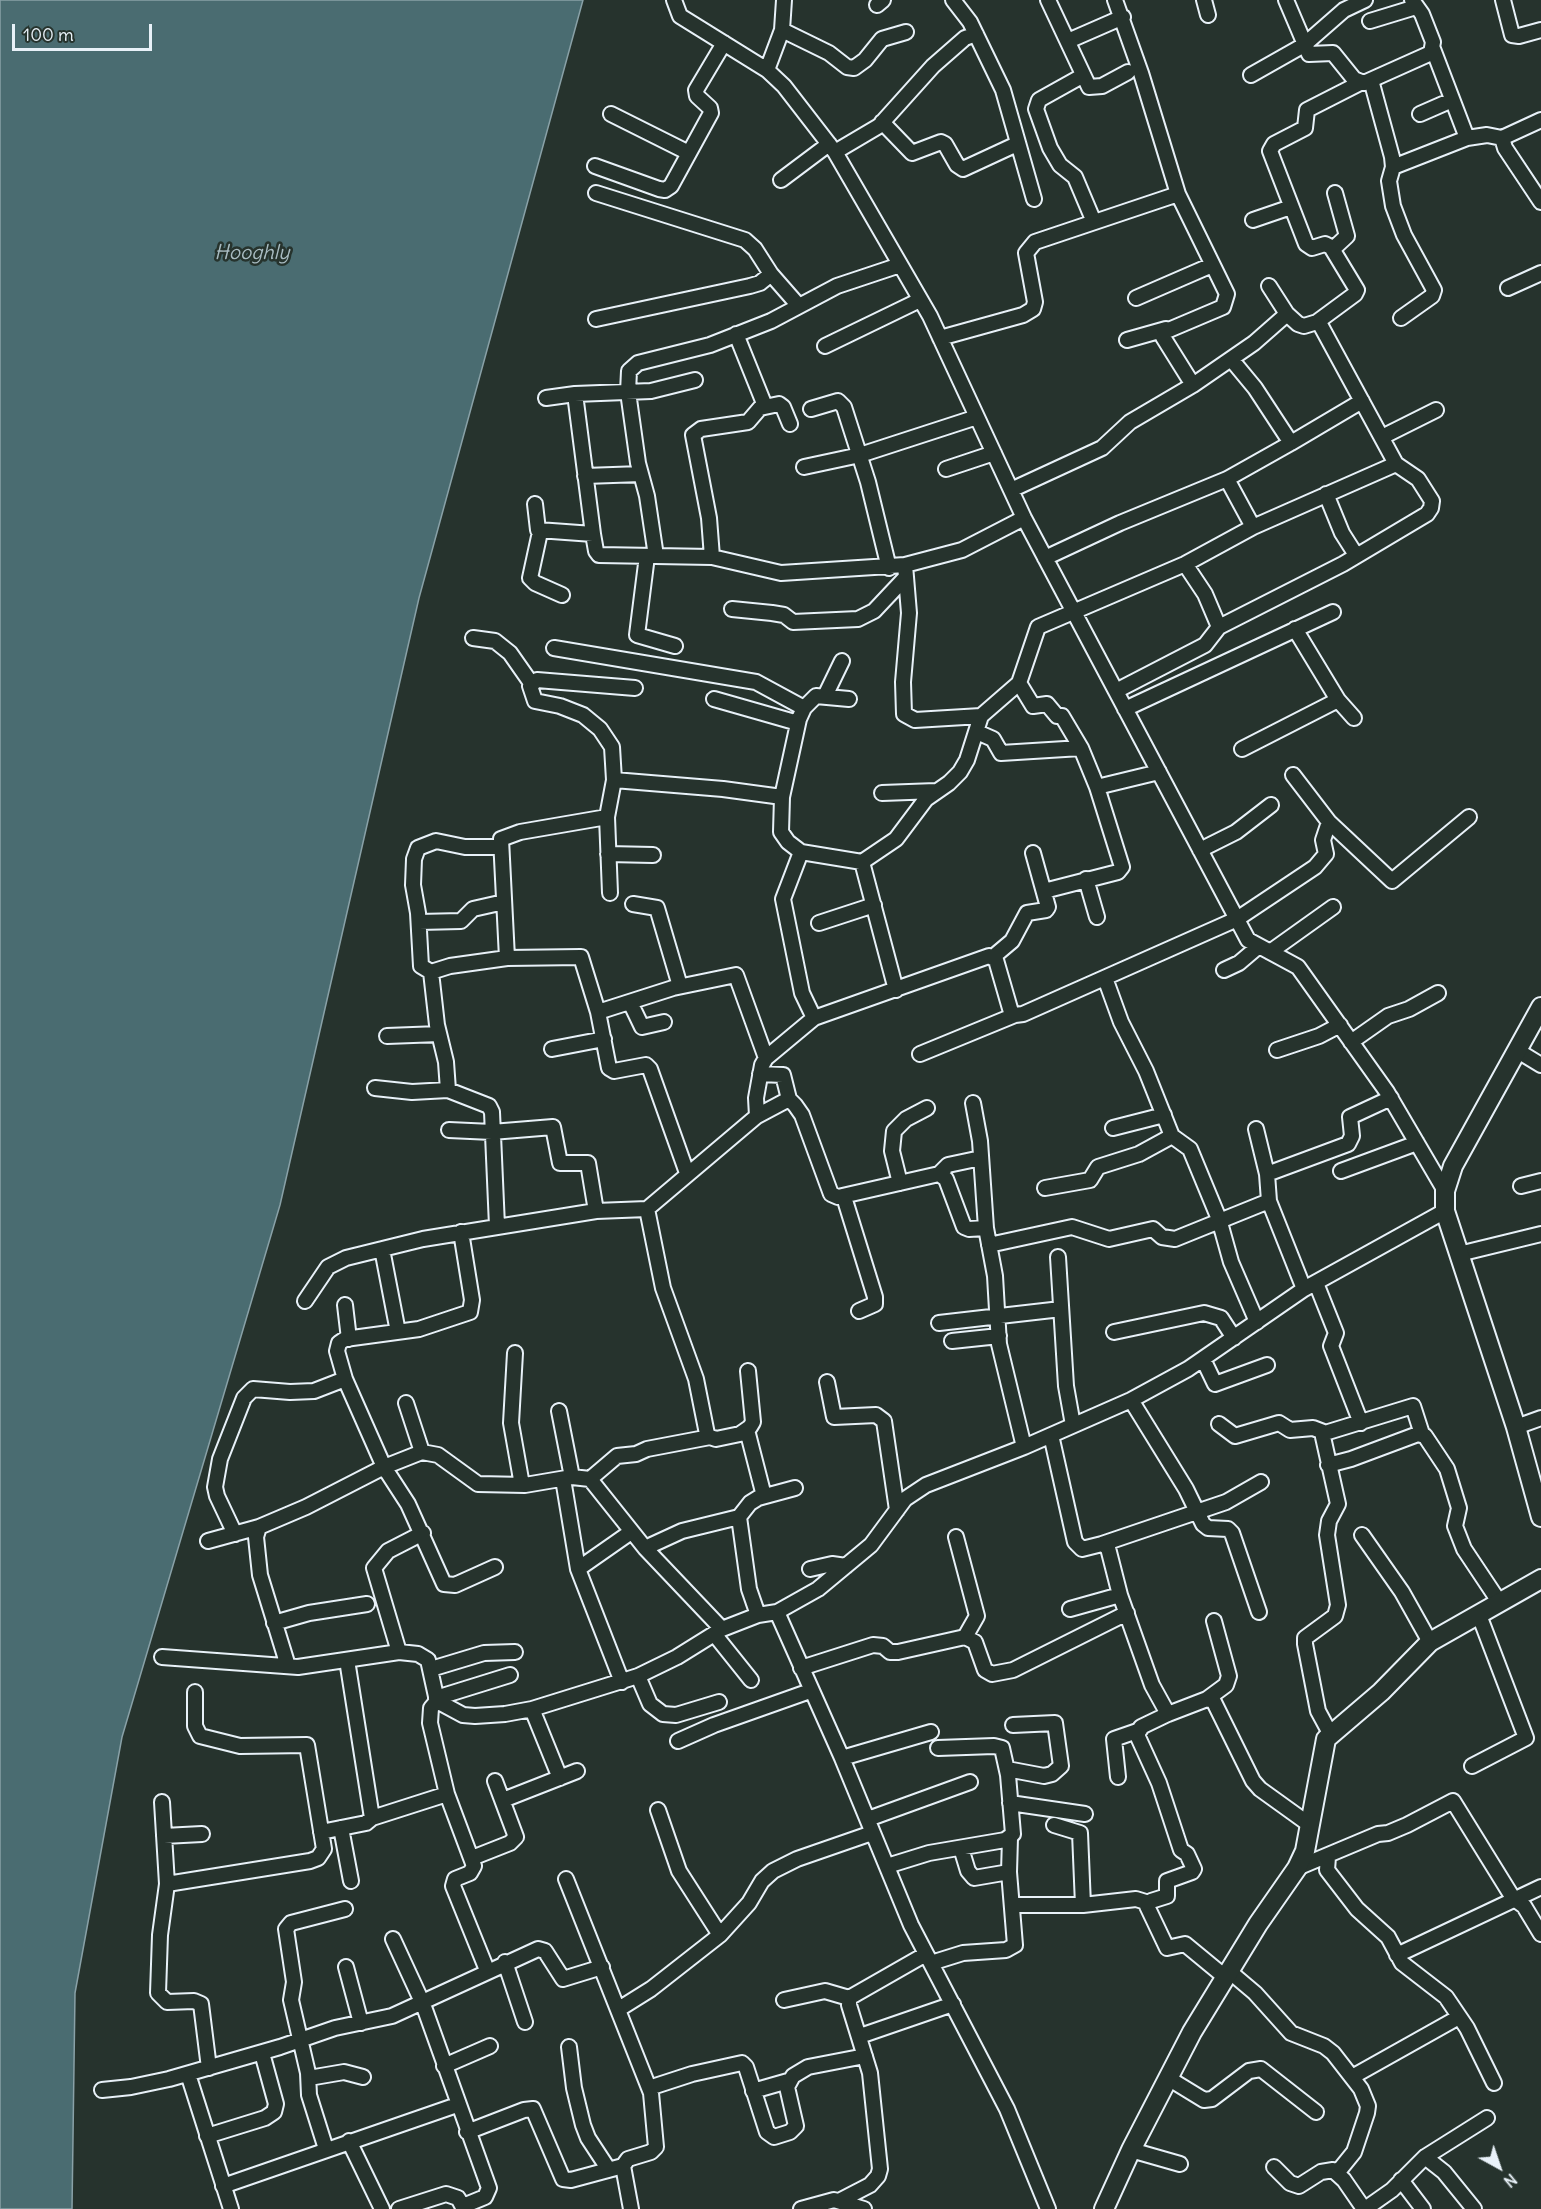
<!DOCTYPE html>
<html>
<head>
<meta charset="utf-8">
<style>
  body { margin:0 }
  #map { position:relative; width:1541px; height:2209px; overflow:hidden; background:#26332d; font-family:Delius,sans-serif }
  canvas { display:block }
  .north { position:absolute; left:1469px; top:2137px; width:60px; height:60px; -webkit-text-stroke:4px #26332d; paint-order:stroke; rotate:140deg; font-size:16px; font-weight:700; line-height:24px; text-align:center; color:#e8f1f8 }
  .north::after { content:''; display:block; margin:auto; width:21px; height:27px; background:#e8f1f8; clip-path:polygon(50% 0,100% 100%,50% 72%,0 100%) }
  .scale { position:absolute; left:12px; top:24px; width:140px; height:27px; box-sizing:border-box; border:3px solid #e8f1f8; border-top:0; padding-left:8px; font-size:18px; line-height:21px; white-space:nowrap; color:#e8f1f8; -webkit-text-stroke:4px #26332d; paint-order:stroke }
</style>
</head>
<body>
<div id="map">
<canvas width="1541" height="2209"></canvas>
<div class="north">N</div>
<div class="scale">100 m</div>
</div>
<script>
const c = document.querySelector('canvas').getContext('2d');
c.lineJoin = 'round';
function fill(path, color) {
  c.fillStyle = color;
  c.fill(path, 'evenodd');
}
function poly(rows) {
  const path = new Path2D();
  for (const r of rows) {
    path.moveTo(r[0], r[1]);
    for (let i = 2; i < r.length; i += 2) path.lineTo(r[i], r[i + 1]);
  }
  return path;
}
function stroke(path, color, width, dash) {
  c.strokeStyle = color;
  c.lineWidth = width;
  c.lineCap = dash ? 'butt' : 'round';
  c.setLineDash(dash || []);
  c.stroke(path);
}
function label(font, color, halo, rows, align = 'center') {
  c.font = font + ' Delius,sans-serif';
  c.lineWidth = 5;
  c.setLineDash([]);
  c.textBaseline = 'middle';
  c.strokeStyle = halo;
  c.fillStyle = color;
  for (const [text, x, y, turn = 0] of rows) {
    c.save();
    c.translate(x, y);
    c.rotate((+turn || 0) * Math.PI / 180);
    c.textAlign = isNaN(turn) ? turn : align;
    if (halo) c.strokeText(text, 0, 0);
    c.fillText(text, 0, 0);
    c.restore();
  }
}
const water = poly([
  [0,0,583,0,419,598,280,1205,122,1737,75,1993,72,2209,0,2209,0,0]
]);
fill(water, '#4a6c71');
stroke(water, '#89a1a7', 1.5);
const minor = poly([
  [674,0,680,16,767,70,784,86,835,152,930,316,1024,518,1248,940,1298,967,1387,1092,1445,1191],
  [953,0,970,22,1003,90,1034,199],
  [1048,0,1089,87,1102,86,1128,72],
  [1115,0,1141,73,1178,194,1227,294,1223,307,1164,332,1163,337,1193,385],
  [1204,0,1208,15],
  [1286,0,1309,54,1333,53,1354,79,1364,83,1431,53,1433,42,1422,14,1412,0],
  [1503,0,1512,35,1519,36,1541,30],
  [877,5,883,0],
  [1370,21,1416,7],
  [782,30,829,53,847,67,854,68,865,60,882,39,906,32],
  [1068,41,1123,17],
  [1433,49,1467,138],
  [767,70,782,30,784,0],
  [1251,75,1304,45,1344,10,1365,0],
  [1082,76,1039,100,1036,109,1050,148,1060,165,1075,177,1094,222],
  [1371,80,1392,157,1393,167,1389,181,1393,206,1404,235,1434,290,1432,296,1401,318],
  [611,114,689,153],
  [1420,114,1452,100],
  [882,122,912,153,941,142,945,144,957,165,963,169,1017,144],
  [1502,138,1505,148,1541,202],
  [835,152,879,126,933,66,965,38,976,34],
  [595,166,659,189,665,190,671,186,711,113,710,108,697,96,696,90,724,43],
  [1393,167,1467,138,1487,135,1502,138,1541,120],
  [781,180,829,144],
  [596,193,745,240,755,249,771,274,799,306],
  [1253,220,1291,207],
  [1333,249,1347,236,1335,193],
  [1508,288,1541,273],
  [1136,298,1212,265],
  [596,319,750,286,760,283,771,274],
  [1317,322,1355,294,1357,290,1331,247,1325,244,1312,248,1306,244,1270,151,1274,144,1305,128,1307,110,1360,83],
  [736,334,765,406],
  [940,338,1023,315,1033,309,1035,302,1026,253,1035,242,1178,194],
  [1127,340,1166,329],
  [825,346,920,300],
  [546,398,575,394],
  [811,409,838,401,844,407,868,482,889,568],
  [1382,437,1436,410],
  [1291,443,1362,401],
  [804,467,860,455,977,417],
  [946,469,994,453],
  [585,476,641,474],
  [1227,479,1253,527],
  [1011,490,1102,448,1130,422,1193,385,1254,343,1287,314],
  [1326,494,1342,533,1356,555],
  [535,504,538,530,593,534,596,551,599,555,712,557,781,573,905,565,962,550,1024,518],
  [540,532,530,578,535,583,562,595],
  [593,534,575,394,651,391,695,380],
  [647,556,637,635,675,646],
  [656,556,647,496,638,463,628,392,629,371,638,363,710,345,771,321,837,286,900,265],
  [712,557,709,518,693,435,701,429,748,422,760,408,779,404,783,407,790,424],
  [1045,558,1120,523,1227,479,1291,443,1255,388,1231,359],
  [1185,564,1205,594,1219,627],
  [905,565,909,613,903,682,904,714,915,720,981,716,1019,683,1038,627,1185,564,1253,527,1396,464],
  [732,609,772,613,784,615,793,622,858,619,874,611,906,577],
  [1295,629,1338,700,1354,718],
  [473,638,495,641,510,653,531,683],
  [554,648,756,682,804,708],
  [1019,683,1033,706,1047,704,1057,716,1062,716,1081,748,1097,787,1122,867,1118,872,1044,891],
  [1116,691,1205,645,1219,627,1343,564,1427,514,1431,508,1432,501,1418,479,1396,464,1321,326,1317,322,1304,326,1298,324,1287,314,1269,286],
  [825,696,842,661],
  [714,699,798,723],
  [849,699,816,696,804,708,799,719,782,797,781,832,788,842,801,852,862,862],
  [1125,709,1333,612],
  [977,732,993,739,1001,753,1081,748],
  [1242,749,1338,700],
  [614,780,723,789,782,797],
  [1097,787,1159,772],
  [882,793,936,791],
  [1328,821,1392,881,1469,817],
  [1200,850,1236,832,1271,805],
  [801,852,783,899,802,993,814,1018],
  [608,854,653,855],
  [862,862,896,839,926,799,949,783,960,772,967,760,981,716],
  [862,862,896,990],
  [1086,879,1097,917],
  [610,893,607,817,614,780,612,747,600,729,583,715,560,706,535,701,530,686,537,680,635,688],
  [633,904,657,908,680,986],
  [419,922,461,921,473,909,504,902],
  [819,923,874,905],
  [1270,952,1333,907],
  [993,957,1012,941,1027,913,1046,910,1048,907,1033,853],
  [507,958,501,839,520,832,607,817],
  [1224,970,1239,963,1259,946],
  [431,972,421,966,418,913,413,885,414,859,418,848,436,841,465,847,501,847],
  [1105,978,1121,1022,1146,1071,1172,1136,1190,1149,1219,1219,1231,1262,1257,1322],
  [630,1002,642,1027,664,1022],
  [598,1012,673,988,736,975,766,1058],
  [387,1036,439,1034],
  [1351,1042,1388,1016,1409,1009,1438,993],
  [552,1049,604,1039],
  [1277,1050,1319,1036,1340,1025],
  [1518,1051,1541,1065],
  [920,1054,1015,1015],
  [760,1074,783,1075,789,1099],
  [375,1088,412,1092,448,1090,489,1106,492,1112,497,1226],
  [448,1090,446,1062,437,1025,431,972,450,966,507,958,581,957,598,1012,609,1068,614,1071,646,1065,650,1069,687,1173],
  [973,1103,980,1141,986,1228,995,1276,999,1344,1024,1447],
  [757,1116,789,1099,795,1105,802,1115,831,1194,838,1197,939,1174,946,1179,964,1227,969,1229,986,1228],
  [1113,1128,1164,1115],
  [1256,1129,1267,1174,1269,1201,1304,1289],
  [449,1130,492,1132,553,1127,560,1163,588,1163,596,1211,647,1209,757,1116,756,1098,762,1065,766,1058,814,1018,989,956,996,960,1011,1012,1015,1015,1023,1014,1237,919,1315,867,1326,854,1323,840,1329,822,1293,775],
  [1341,1171,1417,1143],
  [939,1174,948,1165,981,1158],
  [1267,1174,1348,1144,1352,1136,1350,1117,1391,1098],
  [900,1183,892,1151,894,1131,906,1119,927,1108],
  [1521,1186,1541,1181],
  [1045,1188,1090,1180,1098,1167,1139,1154,1172,1136],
  [844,1197,875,1297,875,1304,859,1311],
  [647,1209,663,1288,696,1379,707,1434,710,1437,716,1439,740,1434,750,1427,753,1422,748,1371],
  [461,1232,472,1300,470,1312,419,1329,345,1339,339,1343,337,1351,345,1379,384,1467,408,1504,444,1584,455,1585,495,1567],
  [989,1245,1072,1227,1109,1239,1153,1229,1162,1237,1175,1239,1269,1201],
  [382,1249,398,1332],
  [1459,1254,1541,1234],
  [1058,1257,1066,1386,1073,1425],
  [1316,1283,1336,1333,1331,1346,1361,1423],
  [305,1301,328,1267,346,1258,423,1239,596,1211],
  [345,1305,349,1339],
  [939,1323,1061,1309],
  [1114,1332,1204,1313,1221,1318,1234,1338],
  [952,1341,999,1336],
  [515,1353,511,1423,522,1485],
  [1203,1359,1215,1384,1267,1365],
  [827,1382,834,1417,876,1415,884,1421,897,1510],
  [1131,1400,1186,1489,1203,1524,1208,1528,1228,1529,1232,1533,1259,1612],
  [406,1403,422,1452],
  [559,1411,572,1477],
  [1219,1424,1235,1436,1279,1423,1290,1430,1313,1428,1326,1433],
  [1516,1427,1541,1418],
  [747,1430,764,1496],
  [1051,1435,1075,1542,1082,1549,1102,1544,1108,1548,1120,1595,1152,1685,1168,1714],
  [1328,1465,1351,1459,1418,1434,1425,1436,1447,1469,1459,1508,1455,1526,1464,1549,1500,1603],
  [563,1479,578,1569,622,1682],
  [590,1479,617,1456,636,1454,647,1449,710,1437],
  [739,1517,749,1589,758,1615],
  [235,1534,217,1496,215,1487,220,1459,244,1398,253,1389,290,1392,314,1391,345,1379],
  [1362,1535,1402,1592,1430,1642],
  [956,1537,977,1616,965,1637],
  [208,1541,259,1527],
  [1102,1544,1226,1502,1261,1482],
  [645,1548,682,1531,739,1517,750,1503,758,1498,795,1488],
  [578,1569,631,1532],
  [810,1569,832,1564,846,1566],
  [1070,1609,1120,1595],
  [274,1623,309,1613,367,1604],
  [715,1635,751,1680],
  [399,1652,374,1568,388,1551,423,1533],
  [162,1657,298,1667,399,1652,418,1654,428,1660,437,1701,431,1708,430,1723,447,1794,474,1866,470,1873,455,1879,453,1886,487,1970],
  [347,1660,372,1818,447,1794],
  [288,1666,260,1575,256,1537,259,1527,306,1507,384,1467,422,1452,438,1455,478,1484,525,1485,572,1477,590,1479,645,1548,722,1629],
  [801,1668,873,1645,883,1646,890,1652,898,1652,965,1637,975,1642,985,1670,992,1674,1013,1670,1127,1613],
  [431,1669,484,1653,515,1652],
  [638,1676,650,1704,663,1714,676,1715,719,1702],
  [436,1698,510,1675],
  [1207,1699,1226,1685,1229,1676,1214,1621],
  [437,1701,463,1715,475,1716,505,1714,532,1709,638,1676,677,1657,722,1629,758,1615,777,1612],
  [532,1709,560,1778],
  [1331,1735,1318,1711,1305,1644,1305,1638,1335,1616,1338,1605,1327,1535,1329,1521,1338,1504,1323,1437,1325,1433,1413,1406,1422,1434],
  [678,1741,714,1725,810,1691],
  [842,1758,931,1732],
  [1472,1766,1526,1738,1479,1615],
  [1007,1769,1044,1776,1052,1774,1061,1766,1055,1723,1013,1725],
  [1118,1777,1114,1739,1140,1730],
  [503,1800,577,1771],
  [162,1802,167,1884,160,1935,158,1993,167,2002,194,2001,201,2004,209,2068],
  [1010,1803,1085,1814],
  [658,1810,679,1871,720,1935],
  [868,1819,970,1782],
  [1054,1825,1080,1833,1083,1905,1136,1899,1149,1903],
  [341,1828,351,1881],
  [321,1832,366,1823,372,1818],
  [164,1836,202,1834],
  [961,1848,968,1871,974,1878,1009,1872],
  [1328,1857,1327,1870,1357,1909,1388,1937,1402,1963,1446,1997,1467,2028,1494,2083],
  [472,1858,510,1843,516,1837,495,1781],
  [887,1866,929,1853,1005,1840,1013,1834,1008,1775,1002,1748,994,1746,938,1748],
  [1297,1868,1378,1834,1388,1833,1407,1825,1453,1801,1513,1898,1524,1906,1541,1934],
  [566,1879,651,2093,656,2147,651,2152,628,2159,623,2166,631,2209],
  [167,1884,310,1861,318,1858,324,1849,307,1745,240,1746,200,1736,195,1726,195,1692],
  [1012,1905,1083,1905],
  [393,1939,423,2004,489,2188,485,2197,463,2206],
  [1397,1955,1541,1887],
  [505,1962,525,2022],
  [931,1963,963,1953,1006,1950,1015,1945,1009,1872,1010,1838],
  [346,1967,361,2023],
  [1229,1971,1255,1993,1291,2033,1324,2046,1333,2053,1361,2089,1368,2106,1367,2113,1354,2152,1337,2173],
  [1225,1977,1185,1944,1167,1948,1147,1906,1151,1901,1167,1896,1167,1881,1192,1872,1194,1869,1187,1854,1181,1850,1159,1783,1138,1737,1138,1732,1141,1727,1168,1714,1207,1699,1213,1700,1253,1781,1260,1789,1310,1825],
  [784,2000,825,1991,849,1998],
  [619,2009,651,1989,720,1935,749,1903,762,1881,773,1871,797,1859,872,1833],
  [860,2036,953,2004],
  [569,2047,574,2088,583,2125,588,2138,609,2170],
  [444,2066,490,2046],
  [188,2074,231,2209],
  [1352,2077,1459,2017],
  [309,2078,344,2072,363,2077],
  [1168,2078,1204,2100,1212,2099,1249,2071,1261,2069,1316,2112],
  [649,2088,692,2074,742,2063,746,2067,767,2132,774,2137,790,2132,796,2126,787,2087,793,2076,808,2067,865,2056],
  [102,2090,131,2087,169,2079,280,2047,335,2028,392,2016,538,1949,545,1951,563,1979,602,1967],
  [753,2091,788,2081],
  [467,2132,524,2110,533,2109,563,2179,571,2180,623,2166],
  [207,2136,265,2118,274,2112,276,2104,262,2053],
  [349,2141,382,2209],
  [326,2149,309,2095,308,2073,291,2000,294,1982,286,1929,291,1923,345,1909],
  [1131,2150,1180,2164],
  [1425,2157,1444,2172,1474,2209],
  [1274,2167,1290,2183,1299,2186,1321,2172,1333,2170,1344,2180,1364,2209],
  [1401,2180,1423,2209],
  [223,2186,457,2105],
  [841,2200,870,2185,878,2176,880,2169,870,2073,849,2005,849,1998,926,1954],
  [399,2209,446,2194,458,2198,464,2209],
  [801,2209,834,2200,864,2209],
  [1048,2209,1007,2109,911,1925,842,1758,777,1612,818,1589,871,1545,905,1499,926,1485,1024,1447,1131,1400,1188,1369,1304,1289,1445,1211],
  [1365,2209,1392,2190,1425,2157,1487,2118]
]);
const major = poly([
  [1541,1007,1453,1166,1445,1191,1445,1211,1516,1427,1541,1517],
  [1104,2209,1131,2150,1192,2032,1258,1924,1297,1868,1305,1851,1326,1739,1381,1692,1430,1642,1541,1579]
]);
stroke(minor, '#e8f1f8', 18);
stroke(major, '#e8f1f8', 22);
stroke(minor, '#26332d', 14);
stroke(major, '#26332d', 18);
label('italic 20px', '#a9bcc2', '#26332d', [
  ["Hooghly",252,253]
]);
</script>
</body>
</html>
